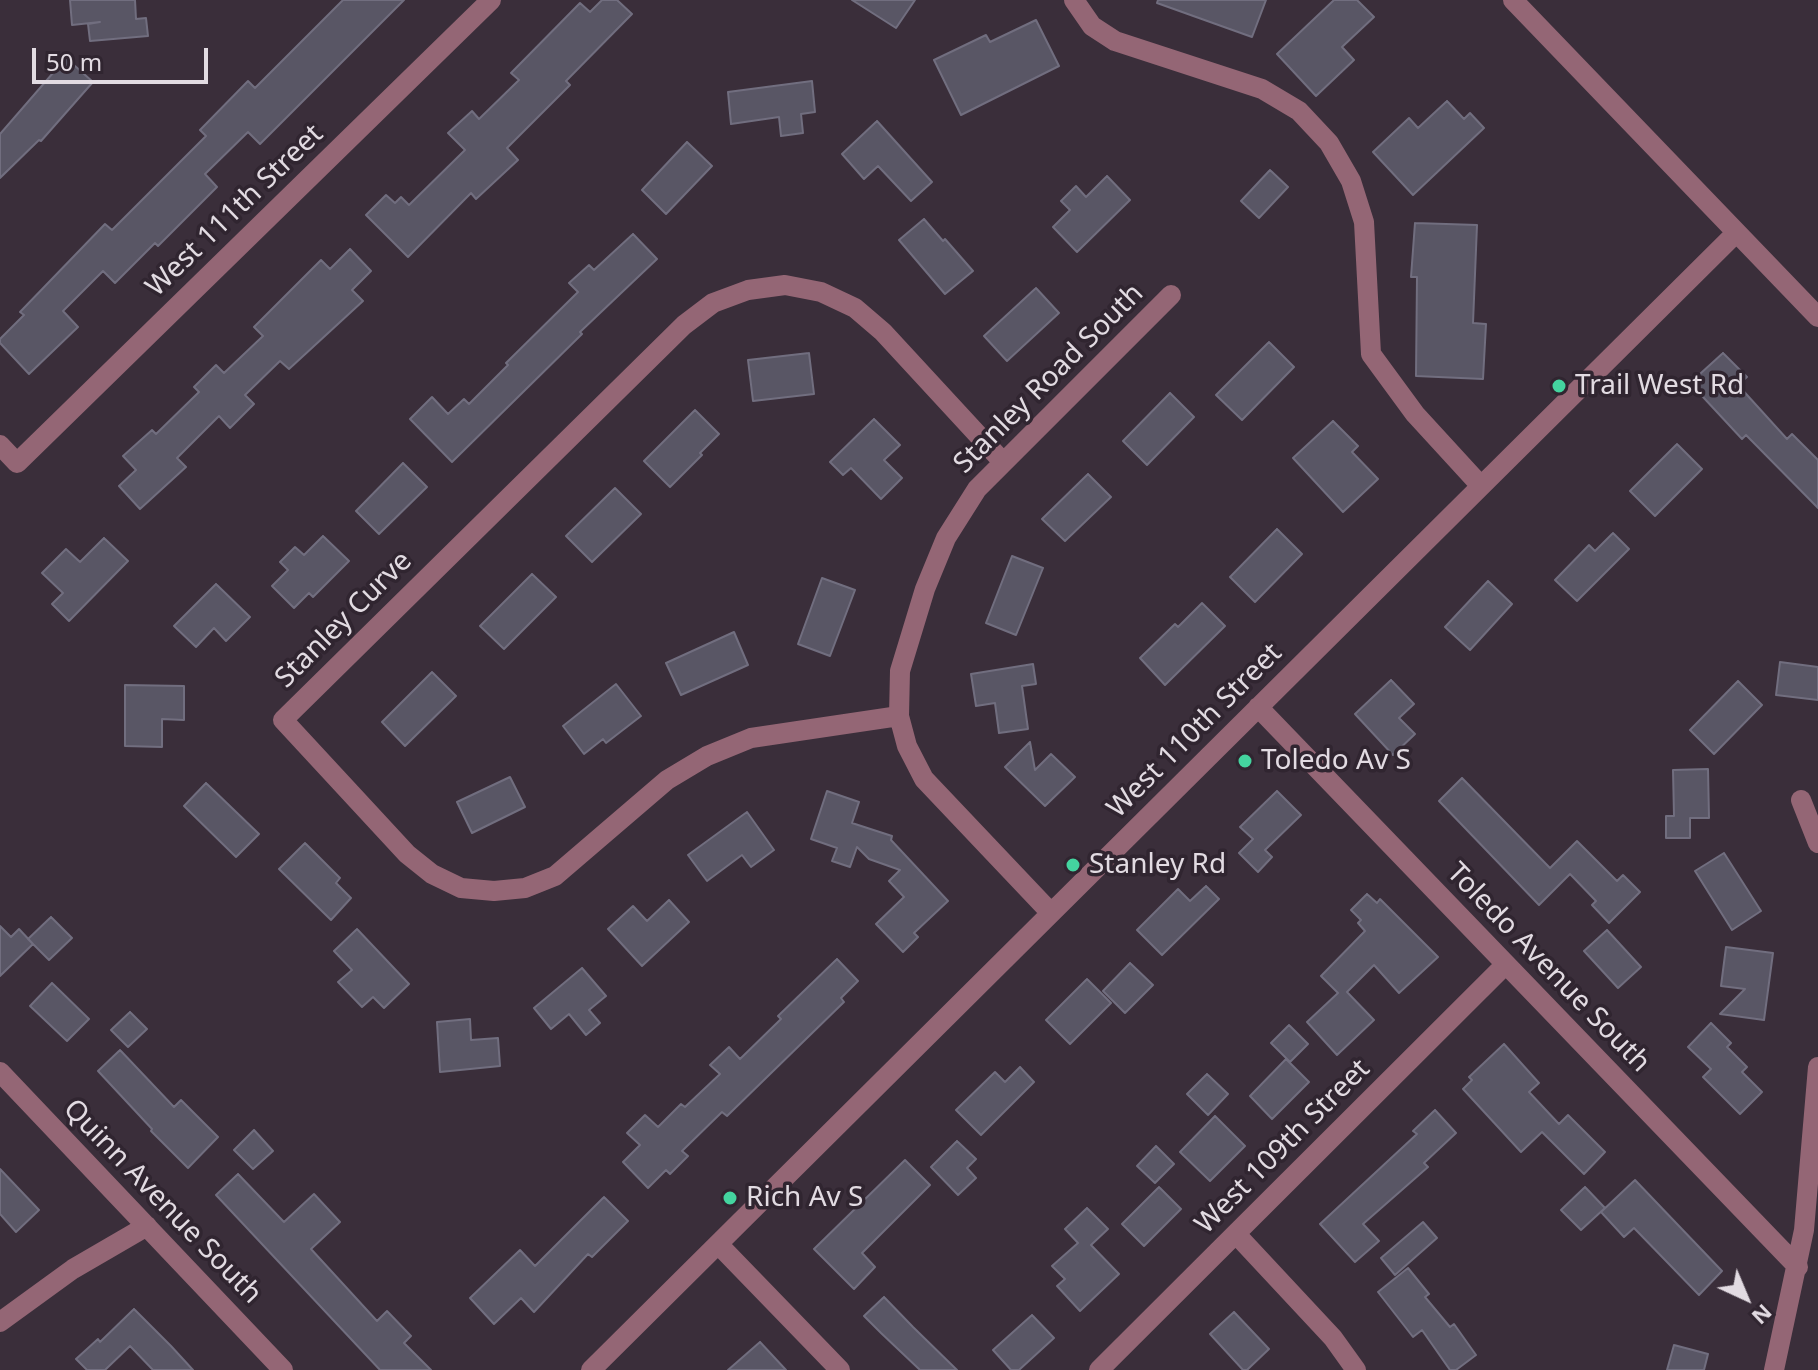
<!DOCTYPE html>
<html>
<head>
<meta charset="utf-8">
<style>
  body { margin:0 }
  #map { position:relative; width:1818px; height:1370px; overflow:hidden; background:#3a2e3a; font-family:"Noto Sans",sans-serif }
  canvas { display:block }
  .north { position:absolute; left:1706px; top:1258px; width:80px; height:80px; -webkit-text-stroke:6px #302530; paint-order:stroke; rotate:136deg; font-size:22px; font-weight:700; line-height:32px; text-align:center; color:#e2dbe2 }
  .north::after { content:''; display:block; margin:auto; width:28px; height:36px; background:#e2dbe2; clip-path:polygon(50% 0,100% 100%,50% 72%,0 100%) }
  .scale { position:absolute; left:32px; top:48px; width:176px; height:36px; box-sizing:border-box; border:4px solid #e2dbe2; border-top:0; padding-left:10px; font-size:24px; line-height:28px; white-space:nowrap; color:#e2dbe2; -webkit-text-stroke:6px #302530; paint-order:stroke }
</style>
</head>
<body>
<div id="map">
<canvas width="1818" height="1370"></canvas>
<div class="north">N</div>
<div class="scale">50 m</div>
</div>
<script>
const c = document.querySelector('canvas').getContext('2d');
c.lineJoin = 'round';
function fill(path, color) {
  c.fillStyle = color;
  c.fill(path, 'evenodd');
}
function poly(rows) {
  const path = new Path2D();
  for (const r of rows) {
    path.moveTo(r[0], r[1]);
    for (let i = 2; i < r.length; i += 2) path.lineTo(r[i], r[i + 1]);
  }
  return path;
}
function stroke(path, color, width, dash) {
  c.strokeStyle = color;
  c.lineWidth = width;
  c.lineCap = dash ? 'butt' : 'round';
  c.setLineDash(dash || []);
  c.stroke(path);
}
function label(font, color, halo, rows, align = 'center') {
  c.font = font + ' "Noto Sans",sans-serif';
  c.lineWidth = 7;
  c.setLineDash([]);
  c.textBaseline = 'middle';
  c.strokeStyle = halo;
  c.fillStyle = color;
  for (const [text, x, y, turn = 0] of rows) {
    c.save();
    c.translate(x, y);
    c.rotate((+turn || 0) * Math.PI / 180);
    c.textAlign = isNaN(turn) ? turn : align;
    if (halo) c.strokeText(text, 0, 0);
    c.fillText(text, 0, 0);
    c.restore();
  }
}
const building = poly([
  [70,0,135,0,136,19,146,18,148,36,90,41,88,24,100,22,72,25,70,0],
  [343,0,404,0,260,144,248,132,205,174,217,187,158,246,155,243,115,283,103,271,63,311,78,327,29,374,0,343,0,339,24,315,20,312,105,224,112,230,206,136,200,130,248,81,255,88,343,0],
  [602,0,617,0,632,14,566,81,570,85,507,148,518,160,476,199,471,193,408,257,366,215,386,195,395,203,401,197,409,205,465,150,448,133,472,111,479,119,519,80,511,73,580,3,590,12,602,0],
  [852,0,915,0,896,28,852,0],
  [1158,0,1266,0,1252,37,1157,3,1158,0],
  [1334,0,1357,0,1374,17,1342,47,1354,60,1316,96,1277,54,1334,0],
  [1036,20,1059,66,961,115,934,60,986,35,990,42,1036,20],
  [66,58,93,82,41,141,39,140,0,178,0,134,66,58],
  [812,81,815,112,801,114,803,133,781,136,779,117,731,124,728,92,812,81],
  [1447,101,1464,119,1470,113,1484,128,1413,195,1373,152,1409,118,1418,128,1447,101],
  [877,121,932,182,911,201,878,166,864,179,842,154,877,121],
  [687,142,712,166,666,214,642,190,687,142],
  [1270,170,1288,187,1259,218,1241,201,1270,170],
  [1107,176,1130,200,1077,252,1053,227,1070,210,1061,201,1076,186,1086,197,1107,176],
  [924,219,943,241,945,239,973,271,945,294,899,240,924,219],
  [1415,223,1477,225,1473,323,1486,324,1483,379,1416,376,1417,277,1411,277,1415,223],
  [633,234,657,259,580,332,582,334,452,462,410,419,432,397,448,414,464,399,469,404,508,365,506,363,578,292,569,283,589,265,594,270,633,234],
  [350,249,371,271,352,290,363,301,289,369,280,361,245,395,254,404,230,428,219,416,177,458,186,467,140,509,119,486,136,470,123,456,152,430,156,434,199,392,194,387,216,365,224,373,263,336,254,327,321,260,330,269,350,249],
  [1036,288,1059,313,1007,361,984,336,1036,288],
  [1269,342,1294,367,1242,420,1216,395,1269,342],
  [809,353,814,394,753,401,748,360,809,353],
  [1723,353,1747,377,1738,385,1787,439,1792,434,1818,460,1818,508,1746,435,1742,439,1690,383,1723,353],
  [1170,393,1194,417,1147,465,1123,441,1170,393],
  [695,410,719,434,700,453,702,455,670,487,644,461,695,410],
  [874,419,900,445,884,460,902,478,881,499,851,468,843,475,830,462,874,419],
  [1333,421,1358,446,1352,452,1378,479,1343,512,1293,458,1333,421],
  [1677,444,1702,469,1655,516,1630,491,1677,444],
  [403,463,427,487,379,534,356,511,403,463],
  [1088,474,1111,497,1065,541,1042,519,1088,474],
  [615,488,641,514,592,562,566,536,615,488],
  [1277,529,1302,554,1255,602,1230,577,1277,529],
  [1613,533,1629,549,1577,601,1555,580,1589,545,1595,551,1613,533],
  [323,536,349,561,313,597,309,593,294,608,272,586,288,570,280,562,295,547,304,555,323,536],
  [104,538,128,561,69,621,52,604,63,593,42,573,66,549,80,562,104,538],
  [1012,556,1043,568,1016,635,986,623,1012,556],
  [532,574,556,597,504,649,480,626,532,574],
  [822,578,855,590,830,656,798,644,822,578],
  [1488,581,1512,604,1470,650,1445,627,1488,581],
  [216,584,250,617,226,641,214,628,196,647,174,626,216,584],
  [1202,603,1225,626,1165,685,1140,658,1175,624,1178,627,1202,603],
  [734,632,748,665,681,695,666,663,734,632],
  [1780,662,1818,667,1818,700,1776,695,1780,662],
  [1033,664,1036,684,1022,686,1028,729,999,733,995,703,976,706,971,674,1033,664],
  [432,672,456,696,405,746,382,722,432,672],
  [1391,680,1414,704,1399,718,1415,734,1393,755,1355,714,1391,680],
  [1738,681,1762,705,1714,754,1690,730,1738,681],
  [616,684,641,716,606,743,603,739,584,754,563,726,616,684],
  [125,685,184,686,184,720,162,719,162,747,125,746,125,685],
  [1030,742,1035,770,1051,754,1075,777,1045,806,1005,767,1030,742],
  [1708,769,1709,818,1690,818,1690,838,1666,838,1666,816,1674,816,1673,770,1708,769],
  [510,777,525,807,472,833,457,802,510,777],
  [1462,778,1550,868,1577,841,1617,881,1623,875,1640,892,1609,923,1592,905,1596,901,1570,874,1539,905,1439,801,1462,778],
  [206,783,259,834,236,857,184,806,206,783],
  [827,791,859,802,852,823,892,836,891,840,948,901,914,933,918,937,903,952,876,924,904,897,889,881,900,870,869,859,857,847,850,867,832,861,837,848,811,839,827,791],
  [1277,791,1301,815,1265,850,1272,857,1258,872,1239,853,1253,839,1240,827,1277,791],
  [747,812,774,850,751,867,742,855,707,881,688,855,747,812],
  [305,843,340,878,336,883,351,898,331,920,279,869,305,843],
  [1724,853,1761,911,1732,930,1695,871,1724,853],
  [1206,886,1219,899,1162,955,1137,930,1178,889,1190,901,1206,886],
  [1367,894,1377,903,1380,899,1438,957,1399,993,1374,965,1347,992,1374,1020,1337,1055,1307,1022,1338,993,1321,976,1365,931,1358,923,1361,920,1351,910,1367,894],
  [669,900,689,922,642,966,608,929,633,906,647,921,669,900],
  [51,917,72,938,49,960,28,939,51,917],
  [0,926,11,937,19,929,33,944,0,976,0,926],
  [357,929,409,984,384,1008,373,997,362,1007,338,982,352,970,334,951,357,929],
  [1607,930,1641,967,1618,988,1584,951,1607,930],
  [1726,947,1773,953,1764,1020,1720,1014,1745,989,1721,986,1726,947],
  [837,959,858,981,841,998,844,1002,727,1116,722,1112,682,1151,688,1156,670,1174,666,1170,648,1188,623,1162,640,1145,627,1133,645,1115,658,1127,681,1104,685,1107,720,1074,710,1065,729,1047,740,1059,781,1019,778,1016,837,959],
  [1130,963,1153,985,1125,1013,1103,991,1130,963],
  [582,968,606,996,589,1010,600,1023,586,1035,569,1014,551,1029,534,1008,582,968],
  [1087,979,1111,1003,1070,1044,1046,1020,1087,979],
  [52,983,89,1019,67,1041,30,1006,52,983],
  [130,1012,147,1029,128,1047,111,1030,130,1012],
  [470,1019,471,1040,498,1038,500,1066,440,1072,437,1022,470,1019],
  [1711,1023,1731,1043,1727,1047,1747,1067,1742,1072,1762,1092,1740,1114,1703,1077,1711,1069,1688,1047,1711,1023],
  [1289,1025,1308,1044,1290,1062,1271,1043,1289,1025],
  [1504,1044,1539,1083,1529,1092,1559,1124,1568,1115,1605,1152,1584,1174,1542,1132,1521,1152,1463,1089,1472,1080,1469,1077,1504,1044],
  [120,1050,174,1107,181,1100,218,1137,188,1168,151,1131,152,1129,98,1071,120,1050],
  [1286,1059,1309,1082,1272,1119,1250,1096,1286,1059],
  [1020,1067,1034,1082,981,1135,956,1110,995,1072,1005,1082,1020,1067],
  [1207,1074,1228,1094,1208,1115,1187,1094,1207,1074],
  [1435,1110,1456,1133,1424,1163,1428,1167,1363,1224,1379,1241,1355,1262,1320,1224,1417,1134,1413,1131,1435,1110],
  [1215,1116,1245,1146,1210,1181,1180,1152,1215,1116],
  [254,1130,273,1151,253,1169,234,1150,254,1130],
  [957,1141,976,1159,967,1168,976,1178,958,1195,931,1167,957,1141],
  [1156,1146,1174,1164,1155,1183,1137,1166,1156,1146],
  [905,1160,930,1185,862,1253,875,1267,854,1289,814,1249,905,1160],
  [0,1169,39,1210,16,1232,0,1214,0,1169],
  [238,1174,284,1222,314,1194,340,1222,311,1249,377,1321,387,1311,411,1336,404,1343,431,1370,380,1370,216,1195,238,1174],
  [1635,1180,1722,1271,1699,1295,1634,1228,1624,1237,1601,1212,1635,1180],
  [1159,1187,1181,1209,1144,1246,1122,1224,1159,1187],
  [1585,1187,1605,1208,1581,1230,1561,1210,1585,1187],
  [604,1197,628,1221,592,1257,588,1254,534,1312,521,1298,494,1324,470,1298,520,1250,535,1266,604,1197],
  [1087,1208,1108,1229,1091,1245,1119,1274,1080,1311,1057,1286,1065,1279,1052,1266,1078,1243,1065,1229,1087,1208],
  [1423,1222,1437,1238,1395,1275,1381,1258,1423,1222],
  [1408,1268,1429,1294,1425,1297,1450,1327,1454,1324,1476,1355,1456,1370,1450,1370,1422,1330,1413,1337,1378,1292,1408,1268],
  [884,1297,913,1327,957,1370,920,1370,881,1333,864,1316,884,1297],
  [134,1309,171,1346,193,1370,153,1370,130,1346,105,1370,87,1370,76,1359,98,1339,100,1342,134,1309],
  [1234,1312,1269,1349,1247,1370,1243,1370,1210,1334,1234,1312],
  [1032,1315,1054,1338,1019,1370,1011,1370,993,1350,1032,1315],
  [760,1342,786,1370,728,1370,760,1342],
  [1674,1345,1708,1354,1704,1370,1667,1370,1674,1345]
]);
fill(building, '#595665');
stroke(building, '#716e7f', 2);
stroke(poly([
  [1074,0,1092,26,1115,41,1262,89,1299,111,1329,143,1351,181,1364,222,1371,354,1415,414,1481,486],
  [1513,0,1818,317],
  [0,445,17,463,491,0],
  [1258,707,1798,1267],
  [899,716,751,738,707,756,667,780,555,876,525,888,494,891,461,888,432,874,407,854,283,720,684,325,713,303,748,290,785,285,821,292,855,308,883,332,1003,462],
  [1801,800,1818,843],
  [1051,913,924,779,907,746,899,716,900,671,925,589,946,538,977,489,1171,295],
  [0,1072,283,1370],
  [1236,1234,1333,1338,1356,1370],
  [718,1244,840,1370],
  [0,1322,73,1269,147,1226],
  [591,1370,1736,233],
  [1099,1370,1506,964],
  [1774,1370,1804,1230,1818,1067]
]), '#946675', 20);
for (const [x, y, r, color] of [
  [1559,386,8,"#44d49f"],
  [1245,761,8,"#44d49f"],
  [1073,865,8,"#44d49f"],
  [730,1198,8,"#44d49f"]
]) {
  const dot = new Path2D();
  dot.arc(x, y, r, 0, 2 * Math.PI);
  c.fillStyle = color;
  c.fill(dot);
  stroke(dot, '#302530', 3);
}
label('28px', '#e2dbe2', '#302530', [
  ["West 111th Street",235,211,-44],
  ["Stanley Road South",1049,379,-45],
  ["Stanley Curve",344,620,-45],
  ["West 110th Street",1195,731,-45],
  ["Toledo Avenue South",1548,968,46],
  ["West 109th Street",1283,1147,-45],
  ["Quinn Avenue South",162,1202,46]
]);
label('28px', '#e2dbe2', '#302530', [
  ["Trail West Rd",1575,386],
  ["Toledo Av S",1261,761],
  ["Stanley Rd",1089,865],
  ["Rich Av S",746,1198]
], 'left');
</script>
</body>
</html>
